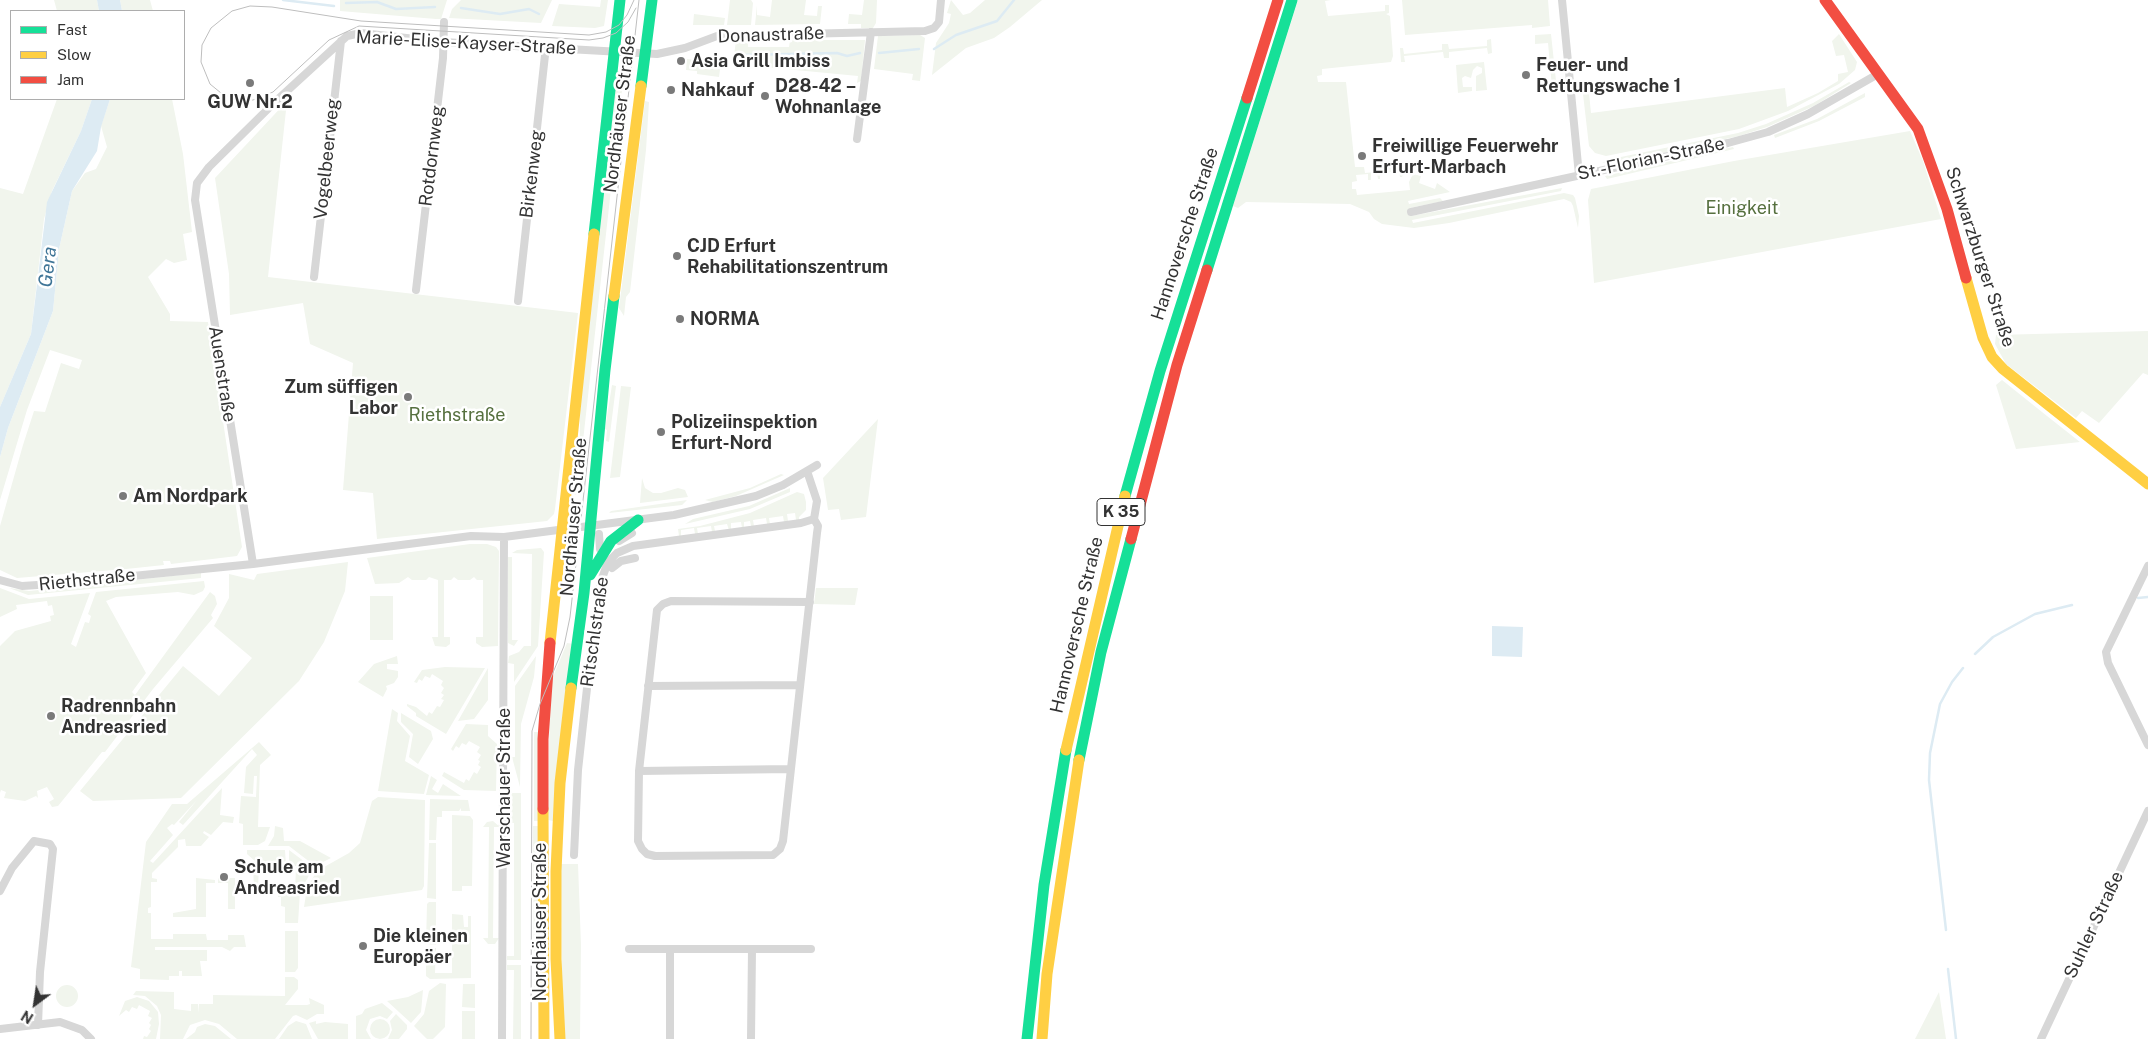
<!DOCTYPE html>
<html>
<head>
<meta charset="utf-8">
<style>
  body { margin:0 }
  #map { position:relative; width:2148px; height:1039px; overflow:hidden; background:#fff; font-family:"Public Sans",sans-serif }
  canvas { display:block }
  .legend { position:absolute; left:10px; top:10px; width:175px; height:90px; box-sizing:border-box; background:#fff; border:1px solid #adadad; margin:0; padding:6px 9px; list-style:none; font-size:15px; color:#333 }
  .legend li { display:flex; align-items:center; gap:10px; height:25px }
  .legend b { width:25px; border:1px solid #adadad }
  .north { position:absolute; left:10px; top:979px; width:50px; height:50px; -webkit-text-stroke:4px #fff; paint-order:stroke; rotate:211deg; font-size:14px; font-weight:700; line-height:20px; text-align:center; color:#333 }
  .north::after { content:''; display:block; margin:auto; width:18px; height:22px; background:#333; clip-path:polygon(50% 0,100% 100%,50% 72%,0 100%) }
</style>
</head>
<body>
<div id="map">
<canvas width="2148" height="1039"></canvas>
<ul class="legend">
<li><b style="height:6px;background:#16e098"></b>Fast</li>
<li><b style="height:6px;background:#ffcf43"></b>Slow</li>
<li><b style="height:6px;background:#f24e42"></b>Jam</li>
</ul>
<div class="north">N</div>
</div>
<script>
const c = document.querySelector('canvas').getContext('2d');
c.lineJoin = 'round';
function fill(path, color) {
  c.fillStyle = color;
  c.fill(path, 'evenodd');
}
function poly(rows) {
  const path = new Path2D();
  for (const r of rows) {
    if (r.length === 3) {
      path.moveTo(r[0] + r[2], r[1]);
      path.arc(r[0], r[1], r[2], 0, 2 * Math.PI);
      continue;
    }
    path.moveTo(r[0], r[1]);
    for (let i = 2; i < r.length; i += 2) path.lineTo(r[i], r[i + 1]);
  }
  return path;
}
function stroke(path, color, width, dash) {
  c.strokeStyle = color;
  c.lineWidth = width;
  c.lineCap = dash ? 'butt' : 'round';
  c.setLineDash(dash || []);
  c.stroke(path);
}
function label(font, color, halo, rows, align = 'center') {
  c.font = font + ' "Public Sans",sans-serif';
  c.lineWidth = 5;
  c.setLineDash([]);
  c.textBaseline = 'middle';
  c.strokeStyle = halo;
  c.fillStyle = color;
  for (const [text, x, y, turn = 0] of rows) {
    c.save();
    c.translate(x, y);
    c.rotate((+turn || 0) * Math.PI / 180);
    c.textAlign = isNaN(turn) ? turn : align;
    if (halo) c.strokeText(text, 0, 0);
    c.fillText(text, 0, 0);
    c.restore();
  }
}
fill(poly([
  [54,0,97,0,99,11,57,11],
  [120,0,150,0,153,11,122,11],
  [340,0,447,0,441,19,436,19,340,11],
  [461,0,552,0,541,23,449,18,452,9],
  [601,0,608,0,604,26,595,28,552,26,559,4,600,7],
  [730,0,751,0,753,3,751,25,727,25],
  [772,0,806,0,804,15,817,16,818,6,822,6,820,24,755,25,757,5,757,15,770,17],
  [864,0,877,0,876,23,873,28,861,28,861,24,848,24,849,14,862,15],
  [951,0,963,15,970,13,985,0,1042,0,1010,27,994,38,966,48,932,75,936,43,949,23,951,14,947,13],
  [1298,0,1331,0,1325,1,1328,16,1385,11,1385,5,1389,5,1389,13,1386,14,1390,16,1393,56,1391,62,1322,69,1322,75,1317,76,1318,82,1346,82,1355,167,1364,167,1365,173,1375,172,1375,168,1392,166,1405,171,1402,177,1400,177,1399,171,1380,173,1380,179,1378,179,1377,173,1371,174,1371,180,1368,180,1368,174,1356,175,1357,181,1352,182,1352,189,1356,189,1357,195,1410,190,1409,182,1413,174,1421,176,1419,183,1435,189,1437,183,1450,192,1408,201,1409,204,1440,198,1443,201,1410,208,1411,216,1562,188,1561,191,1412,220,1413,223,1564,193,1573,195,1575,198,1579,216,1578,228,1573,206,1571,202,1564,199,1449,223,1414,228,1382,224,1374,219,1369,212,1350,204,1246,202,1238,208,1233,206],
  [1402,0,1548,0,1550,26,1532,28,1532,25,1405,35],
  [694,14,725,18,724,25,693,25],
  [1551,34,1557,90,1556,91,1552,87,1548,43,1535,44,1535,35],
  [1839,34,1857,62,1855,70,1839,84,1788,111,1739,129,1606,156,1595,153,1589,146,1583,94,1589,93,1591,113,1785,88,1787,107,1818,93,1838,81,1838,74,1848,72,1844,55,1836,56,1832,41],
  [920,35,925,38,920,81,912,80,913,74,874,69,878,36],
  [1491,39,1492,53,1488,54,1487,48,1449,52,1449,58,1444,58,1443,52,1404,56,1405,62,1401,62,1400,48,1403,48,1404,54,1442,50,1442,44,1448,44,1449,49,1487,46,1487,40],
  [736,40,748,40,748,47,789,47,790,40,865,40,861,81,857,83,858,76,733,64],
  [687,59,721,62,719,77,697,74,697,71,686,70],
  [1484,62,1487,90,1476,91,1476,76,1482,73,1482,68,1477,66,1473,70,1471,78,1465,76,1462,78,1463,87,1472,87,1472,91,1458,93,1456,65],
  [617,71,624,72,577,495,574,494,580,446,580,410],
  [1849,82,1851,83,1814,106,1767,127,1739,136,1636,159,1602,163,1611,159,1738,133,1766,124,1813,103],
  [1865,93,1865,97,1819,121,1775,138,1774,135,1817,119],
  [57,99,92,99,81,131,52,191,44,219,31,334,0,407,0,188,23,194],
  [110,99,172,99,183,154,192,232,183,234,187,260,174,263,166,259,148,277,170,314,170,321,208,322,242,547,237,556,171,564,170,561,163,561,164,565,126,569,17,578,0,570,0,526,23,445,34,411,45,412,61,363,79,369,82,360,50,350,27,410,0,500,0,457,8,428,53,311,59,249,72,191,85,173,96,169,107,147,101,126],
  [287,101,268,277,578,313,555,509,554,514,547,521,377,539,373,493,343,490,353,363,310,344,303,303,230,315,229,274,215,178],
  [645,101,649,102,646,150,630,292,626,297,624,316,619,308],
  [1910,131,1923,161,1941,219,1594,283,1588,200,1591,189,1734,161],
  [1733,147,1734,149,1607,179,1605,176],
  [2148,331,2148,375,2143,373,2099,423,2082,411,2076,418,2006,364,1995,344,1996,335],
  [2002,380,2047,416,2080,442,2016,449,1996,385],
  [612,385,616,386,609,442,606,441,607,430,605,429],
  [621,386,631,387,620,477,610,478],
  [878,419,866,517,841,520,839,509,828,510,823,478],
  [781,474,784,475,736,496,713,502,705,500,750,488],
  [642,478,645,488,653,493,661,493,678,488,685,490,688,497,640,503],
  [790,488,790,492,750,509,685,524,693,519,749,506],
  [797,492,804,494,806,502,806,510,799,517,799,520,796,520,795,513,787,514,788,521,784,522,783,516,769,518,770,524,767,524,766,518,753,520,754,526,751,526,750,521,744,522,744,527,742,528,741,522,731,523,731,529,729,530,727,524,714,526,715,531,712,532,711,526,697,528,698,534,695,534,694,528,681,530,681,536,679,536,678,529,700,526,750,513],
  [687,500,682,505,609,513,611,511],
  [470,544,487,544,496,547,499,551,498,646,482,647,476,643,476,637,483,637,483,580,477,580,474,577,470,580,458,580,454,577,451,580,444,580,444,637,450,637,450,644,446,647,435,646,432,637,438,637,438,580,429,577,426,580,412,580,408,577,399,583,375,584,367,558],
  [541,548,544,552,538,646,514,682,514,664,508,663,509,656,519,652,524,646,531,646,532,554,512,553,517,550],
  [508,557,512,557,512,640,518,640,514,646,508,643],
  [348,562,345,591,324,642,299,681,181,798,93,801,80,791,183,666,219,696,252,658,214,626,229,598,229,574,254,580,257,574],
  [201,573,201,578,28,595,9,588,29,591],
  [204,581,205,587,203,591,194,595,178,592,116,597,106,601,146,673,132,692,135,695,210,592,215,596,217,604,211,615,213,618,153,689,105,752,102,752,58,806,52,807,49,802,54,799,47,787,37,791,38,798,36,796,25,801,4,798,6,792,1,790,0,793,0,646,15,631,51,621,50,616,54,615,52,605,48,606,47,601,16,605,17,609,0,617,0,588,29,599,90,593,71,644,76,647,85,622,89,623,91,616,88,614,96,592],
  [816,588,858,588,855,605,814,604],
  [370,596,393,596,393,640,370,640],
  [567,643,574,644,553,821,548,820,550,684],
  [397,656,398,664,387,664,387,669,398,671,398,677,394,683,386,686,387,689,383,697,358,682,374,664],
  [536,656,534,677,521,724,520,787,512,757,515,757,515,686],
  [445,667,485,668,446,734,416,716,416,713,407,706,407,704,416,707,427,716,429,712,432,714,437,706,440,707,444,700,441,699,444,695,441,693,444,688,441,685,443,681,432,674,430,678,425,676,422,681,419,679,417,683,414,682,422,670],
  [488,668,488,700,474,719,458,721],
  [392,709,398,713,397,721,410,736,405,761,429,775,424,794,378,791],
  [401,713,431,731,433,739,418,764,409,757,413,734,401,722],
  [466,724,488,725,488,736,497,744,496,791,464,790,442,776,444,772,464,783,466,779,469,781,474,772,477,774,481,767,478,765,480,761,478,760,481,755,477,752,480,747,469,741,466,745,462,743,459,748,456,746,453,751,451,749],
  [534,732,538,732,539,821,534,821],
  [259,742,271,755,260,765,258,827,270,827,265,841,258,845,243,845,243,824,239,823,241,796,256,797,257,776,254,776,253,794,244,793,246,767,257,755,252,749,183,825,179,822,197,800,174,825,172,824,167,828,173,835,150,861,153,863,222,788,220,815,234,817,233,823,223,822,211,835,204,831,203,833,209,837,201,846,186,846,185,839,178,840,178,847,152,873,152,878,157,879,157,882,151,882,151,907,148,908,148,913,151,913,151,939,173,939,173,934,206,934,207,940,228,940,228,935,244,935,246,947,234,947,230,951,222,947,155,947,155,950,207,950,207,961,200,961,202,976,182,976,182,971,179,971,179,976,169,976,169,980,140,979,140,969,131,967,146,842,172,804,187,804],
  [431,776,437,780,432,789,438,793,443,784,461,796,426,795],
  [507,793,521,793,521,960,507,960,507,956,514,956,514,823,507,822],
  [378,797,425,800,424,886,422,890,304,907,307,888,317,871,349,853,360,843,372,801],
  [430,799,468,800,470,811,461,811,461,808,459,811,442,811,442,817,437,817,436,840,429,840],
  [452,815,470,816,473,820,472,886,462,886,462,891,452,891],
  [493,821,500,827,494,827,493,938,499,938,495,944,488,944,483,938,488,938,489,827,483,827,487,822],
  [275,826,283,828,284,841,300,841,331,858,315,866,289,846,268,846,274,836],
  [533,826,539,826,539,1001,534,1001],
  [429,843,436,843,436,899,427,898],
  [247,850,285,850,286,866,259,866,258,890,254,891,253,864,256,862,247,854],
  [289,850,313,868,300,892,298,923,285,923,285,907,281,906,281,897,278,897,278,893,295,893,296,866,289,866],
  [561,864,578,864,581,945,580,1039,565,1039,562,990],
  [196,878,215,880,215,883,206,883,206,917,173,917,173,913,196,909],
  [218,878,235,878,235,909,228,909,228,883,218,883],
  [429,902,436,902,436,945,426,944,427,904],
  [452,914,463,915,464,927,468,927,468,916,471,916,471,978,430,979,426,976,426,950,429,948,436,948,435,973,452,973],
  [285,931,298,931,298,968,295,972,285,972],
  [507,965,521,965,521,1039,513,1039,514,970,507,970],
  [285,977,294,977,298,980,298,989,285,1005,307,1005,310,1004,309,998,324,1005,324,1014,317,1014,307,1020,296,1015,293,1016,275,1039,237,1039,219,1024,205,1020,190,1025,183,1039,160,1039,161,1015,157,1006,145,996,133,995,136,991,174,992,174,1009,191,1011,191,1004,198,1004,199,1013,199,1004,213,1004,213,995,285,996],
  [440,983,446,984,445,1027,433,1039,427,1039,414,1026,424,1014,429,991],
  [463,984,475,984,475,1008,462,1007],
  [67,996,11],
  [423,990,421,1012,411,1023,387,1001,408,997],
  [1939,992,1946,1039,1915,1039],
  [137,997,149,1001,158,1012,159,1024,156,1039,143,1039,144,1036,147,1037,151,1031,149,1029,151,1025,149,1023,152,1018,148,1016,150,1011,139,1005,137,1009,132,1007,129,1012,126,1010,119,1016,125,1001],
  [382,1003,393,1012,387,1019,380,1016,370,1019,366,1030,371,1039,356,1039,356,1016,362,1014,365,1009],
  [462,1011,475,1011,475,1039,462,1039],
  [396,1014,407,1025,407,1029,399,1039,388,1039,392,1030,390,1021],
  [380,1029,10],
  [296,1021,306,1024,312,1039,279,1039,288,1026],
  [316,1021,316,1024,325,1022,348,1024,348,1039,318,1039,309,1023],
  [205,1024,215,1026,231,1039,186,1039,195,1032,197,1027]
]), '#f1f5ed');
fill(poly([
  [97,0,120,0,122,11,99,11],
  [92,99,110,99,101,127,97,151,72,191,59,249,53,311,8,428,0,457,0,407,31,334,47,202,81,131],
  [1492,626,1523,627,1522,657,1492,656]
]), '#ddebf3');
stroke(poly([
  [283,0,334,6],
  [346,3,377,2,396,9,435,7],
  [461,8,500,14,529,9,539,14],
  [934,49,956,35,997,21,1014,0],
  [879,53,919,49],
  [740,55,837,53,847,56,860,53],
  [2138,598,2148,597],
  [1975,654,1993,637,2035,614,2072,605],
  [1946,930,1929,780,1930,753,1940,704,1952,682,1963,668],
  [1948,969,1956,1039]
]), '#ddebf3', 2.5);
stroke(poly([
  [1562,0,1579,175],
  [857,139,871,32],
  [1411,212,1728,143,1768,132,1808,114,1878,74],
  [314,277,341,41],
  [416,290,443,58,444,22],
  [518,301,546,46],
  [807,471,817,501,814,519],
  [599,534,600,549],
  [619,541,632,533],
  [253,564,195,200,197,183,209,167,276,101,347,36,361,33,443,42,657,54,685,48,717,36,925,31,934,28,939,22,941,0],
  [2148,566,2106,652,2108,663,2148,745],
  [612,568,621,561,635,558],
  [0,580,22,586,53,584,253,564,471,536,504,537,674,515,756,496,783,485,817,465],
  [810,602,671,601,663,604,657,610,639,771,638,841,642,849,647,854,655,856,773,855,780,849,783,841,817,533,818,526,814,519],
  [648,686,800,685],
  [639,771,791,769],
  [574,855,578,770,592,643,601,581,608,562,617,553,633,546,801,523,814,519],
  [0,891,12,868,34,841,50,844,53,849,40,972,38,1025],
  [629,949,811,949],
  [0,1029,60,1022,82,1030,91,1039],
  [502,1039,504,537],
  [670,1039,670,949],
  [751,1039,752,949],
  [2041,1039,2148,811]
]), '#d7d7d7', 8);
stroke(poly([
  [641,86,652,0],
  [594,234,620,0],
  [1207,270,1292,0],
  [1125,496,1160,371,1247,98],
  [590,575,611,541,638,520],
  [571,688,584,593,605,370,614,296],
  [1079,760,1101,652,1131,539],
  [1027,1039,1044,885,1066,750]
]), '#16e098', 11);
stroke(poly([
  [1966,278,1983,338,1992,357,2003,369,2148,484],
  [614,296,641,86],
  [550,643,594,234],
  [1066,750,1125,496],
  [543,809,544,1039],
  [560,1039,556,959,556,871,560,783,571,688],
  [1042,1039,1047,974,1079,760]
]), '#ffcf43', 11);
stroke(poly([
  [1825,0,1918,129,1947,209,1966,278],
  [1247,98,1278,0],
  [1131,539,1177,365,1207,270],
  [543,809,543,739,550,643]
]), '#f24e42', 11);
stroke(poly([
  [634,0,627,15,619,25,606,32,589,35,361,21,272,7,250,6,232,11,211,28,202,45,201,62,210,84,221,93,234,99,253,100,273,92,329,40,359,26,589,40,603,38,616,33,628,22,636,8],
  [531,1039,532,731,540,704,564,646,570,617,639,0]
]), '#bebebe', 1);
for (const [x, y, r, color] of [
  [681,61,5,"#7a7a7a"],
  [1526,75,5,"#7a7a7a"],
  [250,83,5,"#7a7a7a"],
  [671,90,5,"#7a7a7a"],
  [765,96,5,"#7a7a7a"],
  [1362,156,5,"#7a7a7a"],
  [677,256,5,"#7a7a7a"],
  [680,319,5,"#7a7a7a"],
  [408,397,5,"#7a7a7a"],
  [661,432,5,"#7a7a7a"],
  [123,496,5,"#7a7a7a"],
  [51,716,5,"#7a7a7a"],
  [224,877,5,"#7a7a7a"],
  [363,946,5,"#7a7a7a"]
]) {
  const dot = new Path2D();
  dot.arc(x, y, r, 0, 2 * Math.PI);
  c.fillStyle = color;
  c.fill(dot);
  stroke(dot, '#fff', 2);
}
for (const [x, y, w] of [
  [1121,512,48]
]) {
  const box = new Path2D();
  box.roundRect(x - w / 2, y - 13.5, w, 27, 4);
  c.fillStyle = '#fff';
  c.fill(box);
  stroke(box, '#333', 1);
}
label('bold 16px', '#333', null, [
  ["K 35",1121,512]
]);
label('18px', '#333', '#fff', [
  ["Donaustraße",771,35,-2],
  ["Marie-Elise-Kayser-Straße",466,43,3],
  ["Nordhäuser Straße",620,114,-83],
  ["Rotdornweg",432,156,-83],
  ["Vogelbeerweg",327,159,-84],
  ["St.-Florian-Straße",1651,159,-12],
  ["Birkenweg",532,174,-83],
  ["Hannoversche Straße",1185,234,-72],
  ["Schwarzburger Straße",1980,257,72],
  ["Auenstraße",222,374,81],
  ["Nordhäuser Straße",574,517,-85],
  ["Riethstraße",87,580,-6],
  ["Hannoversche Straße",1077,625,-77],
  ["Ritschlstraße",595,632,-82],
  ["Warschauer Straße",504,788,-90],
  ["Nordhäuser Straße",540,922,-90],
  ["Suhler Straße",2094,925,-65]
]);
label('bold 18px', '#333', '#fff', [
  ["Asia Grill Imbiss",691,61],
  ["Feuer- und",1536,65],
  ["Rettungswache 1",1536,86],
  ["D28-42 –",775,86],
  ["Wohnanlage",775,107],
  ["Nahkauf",681,90],
  ["GUW Nr.2",250,102,"center"],
  ["Freiwillige Feuerwehr",1372,146],
  ["Erfurt-Marbach",1372,167],
  ["CJD Erfurt",687,246],
  ["Rehabilitationszentrum",687,267],
  ["NORMA",690,319],
  ["Zum süffigen",398,387,"right"],
  ["Labor",398,408,"right"],
  ["Polizeiinspektion",671,422],
  ["Erfurt-Nord",671,443],
  ["Am Nordpark",133,496],
  ["Radrennbahn",61,706],
  ["Andreasried",61,727],
  ["Schule am",234,867],
  ["Andreasried",234,888],
  ["Die kleinen",373,936],
  ["Europäer",373,957]
], 'left');
label('18px', '#56703f', '#fff', [
  ["Einigkeit",1742,208],
  ["Riethstraße",457,415]
]);
label('italic 19px', '#3f7597', '#fff', [
  ["Gera",48,267,-83]
]);
</script>
</body>
</html>
